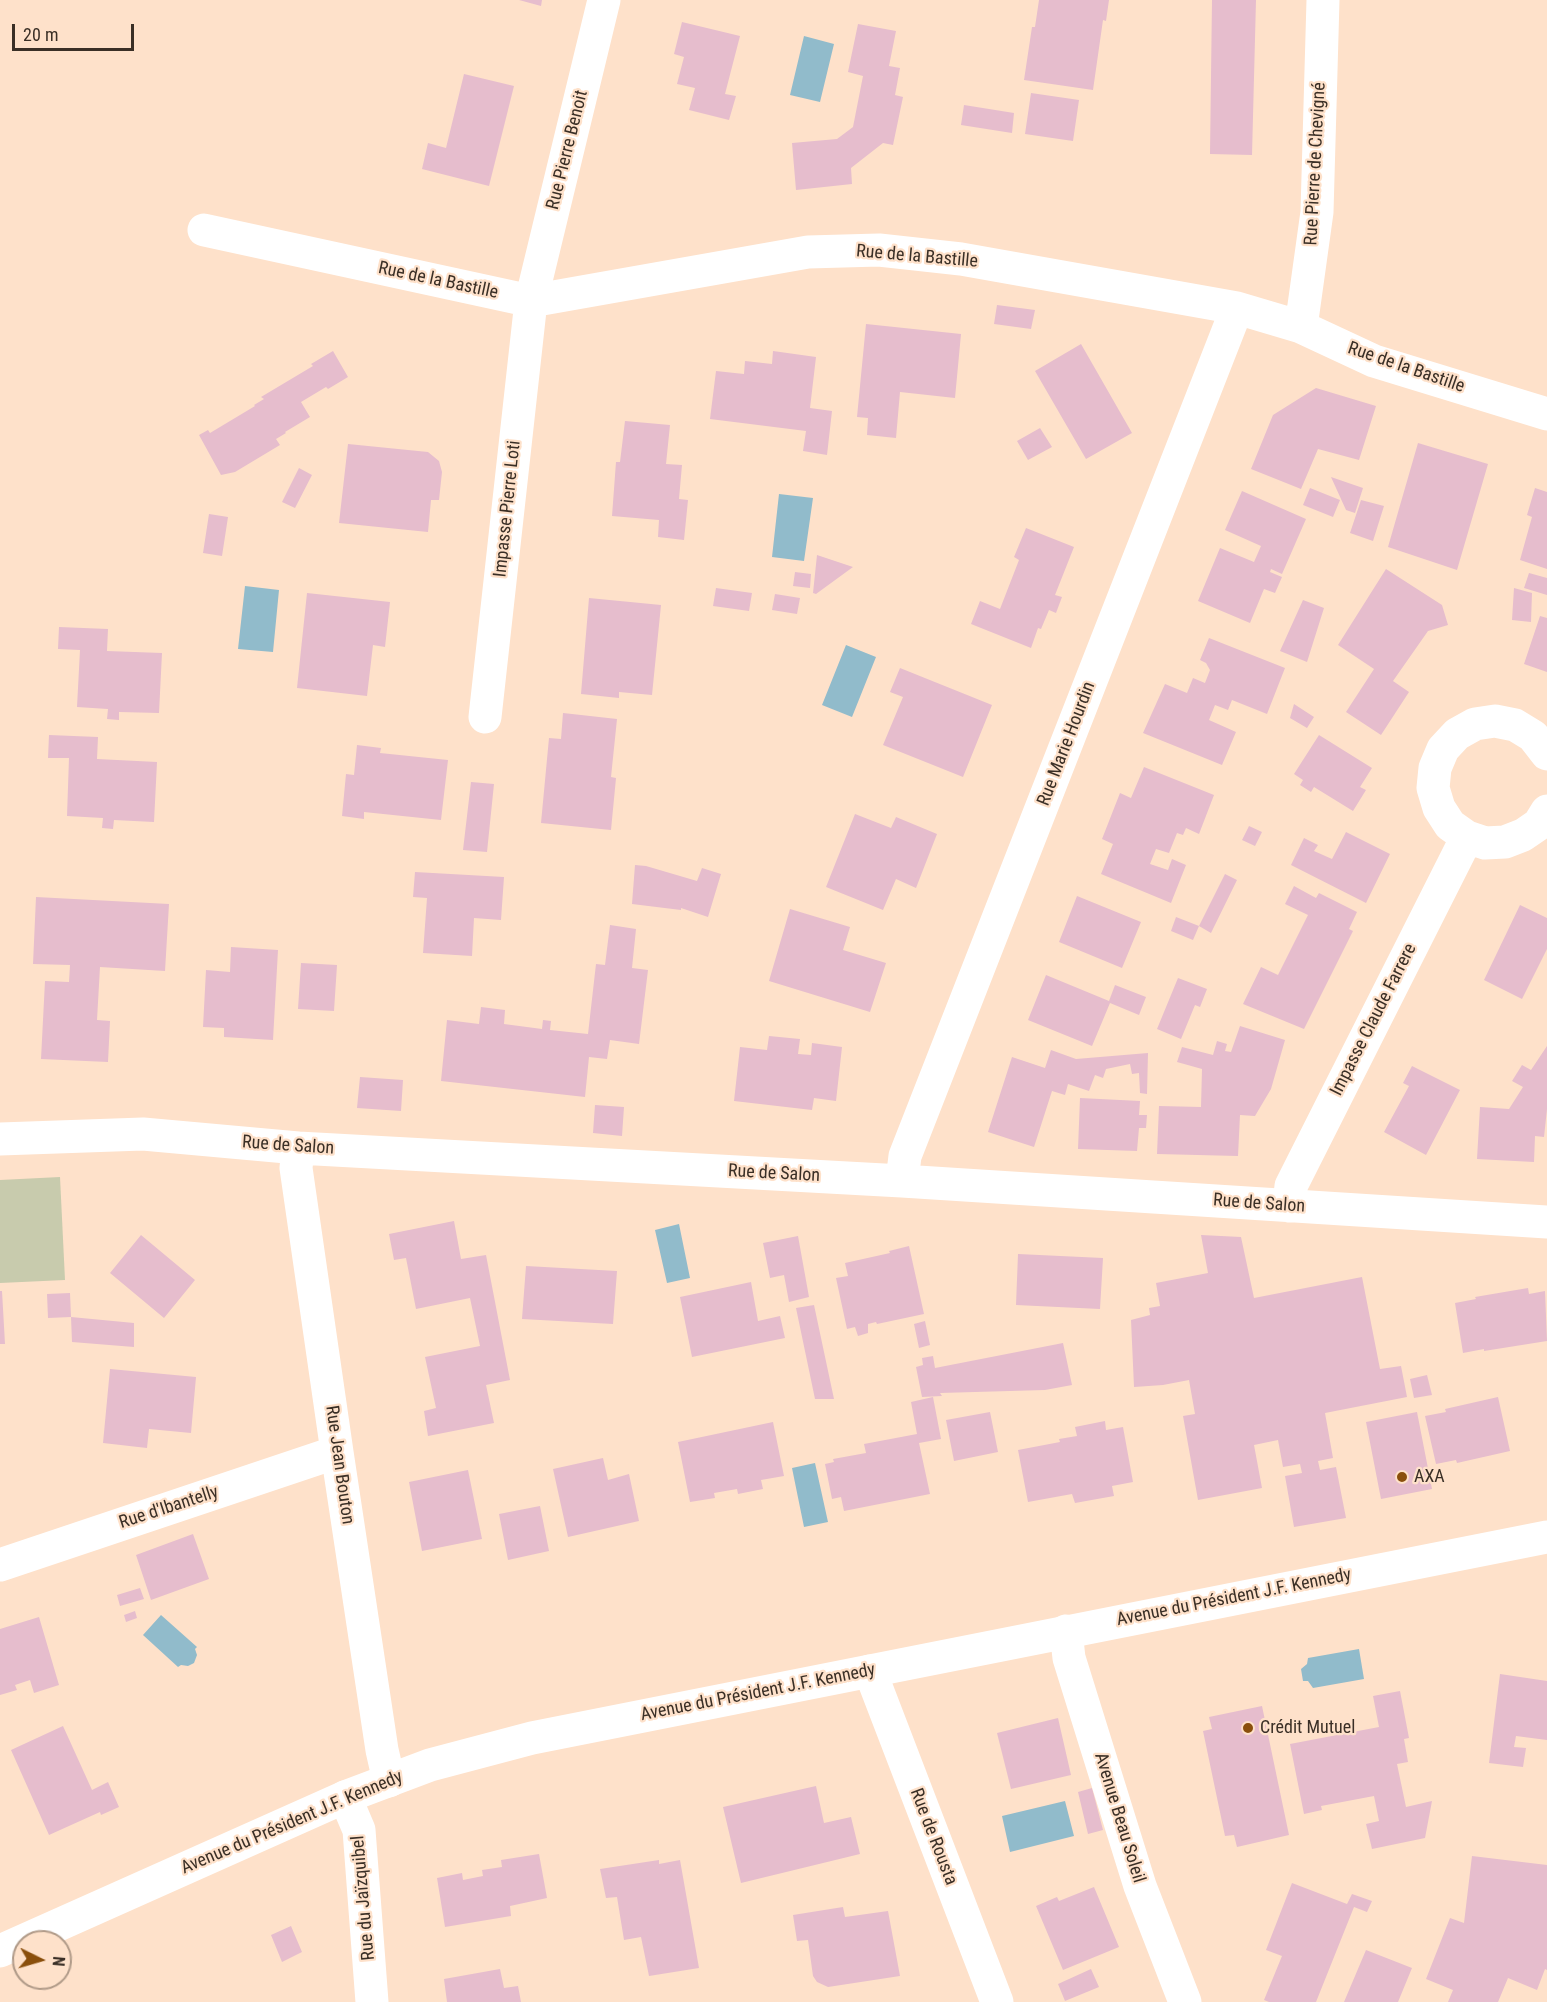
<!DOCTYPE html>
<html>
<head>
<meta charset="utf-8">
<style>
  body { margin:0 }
  #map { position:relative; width:1547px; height:2002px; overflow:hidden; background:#fee1ca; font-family:"Roboto Condensed",sans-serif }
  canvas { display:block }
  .north { position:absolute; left:12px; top:1930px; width:60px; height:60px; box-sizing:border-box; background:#fee1ca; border:2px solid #b09a88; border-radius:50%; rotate:95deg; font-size:16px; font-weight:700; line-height:24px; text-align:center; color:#3a2f26 }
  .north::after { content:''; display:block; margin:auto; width:21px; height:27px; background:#8a4f0c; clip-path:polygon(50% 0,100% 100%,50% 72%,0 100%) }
  .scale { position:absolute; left:12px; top:24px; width:122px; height:27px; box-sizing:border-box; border:3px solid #3a2f26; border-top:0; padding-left:8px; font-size:18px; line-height:21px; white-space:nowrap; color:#3a2f26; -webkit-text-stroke:4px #fee1ca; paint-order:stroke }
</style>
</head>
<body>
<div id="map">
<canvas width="1547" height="2002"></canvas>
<div class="north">N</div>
<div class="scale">20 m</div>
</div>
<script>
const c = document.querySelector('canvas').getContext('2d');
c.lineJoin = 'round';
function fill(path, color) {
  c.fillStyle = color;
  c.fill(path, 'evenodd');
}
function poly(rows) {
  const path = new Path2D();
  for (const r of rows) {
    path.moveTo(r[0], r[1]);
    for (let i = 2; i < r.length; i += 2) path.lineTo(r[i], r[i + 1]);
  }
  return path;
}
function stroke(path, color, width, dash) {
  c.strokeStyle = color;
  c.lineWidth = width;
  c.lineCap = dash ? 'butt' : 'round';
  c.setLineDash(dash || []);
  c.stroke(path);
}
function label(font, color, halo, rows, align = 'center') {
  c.font = font + ' "Roboto Condensed",sans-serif';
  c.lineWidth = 4.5;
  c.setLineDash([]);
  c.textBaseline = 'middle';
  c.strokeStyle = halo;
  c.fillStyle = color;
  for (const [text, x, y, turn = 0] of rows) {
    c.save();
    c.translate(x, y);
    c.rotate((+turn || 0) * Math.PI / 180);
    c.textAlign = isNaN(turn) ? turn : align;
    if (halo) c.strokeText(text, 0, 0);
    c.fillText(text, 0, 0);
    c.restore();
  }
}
fill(poly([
  [60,1177,65,1280,0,1283,0,1180]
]), '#c8cbad');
fill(poly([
  [804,36,834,44,820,102,790,95],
  [779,494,813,498,804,561,772,557],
  [245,586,279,590,273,652,238,649],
  [846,645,876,657,852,717,822,705],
  [679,1224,690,1278,667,1283,655,1230],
  [815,1463,828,1522,804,1527,792,1468],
  [161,1615,197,1647,195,1649,197,1655,194,1663,188,1666,181,1665,178,1667,143,1635],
  [1359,1649,1364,1679,1313,1688,1308,1681,1303,1681,1301,1669,1307,1664,1308,1658],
  [1065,1801,1074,1836,1010,1852,1002,1816]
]), '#91bbcb');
fill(poly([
  [519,0,542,0,541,6],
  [1039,0,1109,0,1106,21,1103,20,1093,90,1024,80,1032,27,1035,27],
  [1212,0,1256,0,1252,155,1210,154],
  [682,22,740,36,725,94,736,96,729,120,689,110,695,88,677,84,684,57,674,54],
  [858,24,896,31,889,66,900,68,895,95,903,97,893,145,883,143,851,168,852,184,796,190,792,143,837,139,853,127,863,76,848,72],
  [464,74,514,86,489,186,422,169,428,143,446,148],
  [1031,93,1079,100,1073,141,1025,134],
  [964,105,1014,113,1012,133,961,125],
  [997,305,1035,310,1031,329,994,324],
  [866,324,961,334,955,398,900,392,896,438,867,435,868,418,857,417],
  [1081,344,1132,433,1086,459,1035,371],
  [333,351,348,377,328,389,326,387,301,402,310,417,285,432,286,433,276,439,280,445,235,472,221,475,199,435,208,430,210,433,255,406,254,405,264,399,261,397,313,366,311,364],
  [773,351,816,357,810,408,832,411,827,455,803,451,806,431,710,419,716,371,744,374,745,361,772,364],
  [1316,388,1376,406,1359,460,1318,449,1301,489,1251,469,1273,415],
  [625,421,670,425,666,464,682,465,679,499,688,500,684,540,658,537,659,520,612,516,616,462,620,462],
  [1040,428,1052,447,1028,460,1017,441],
  [1418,443,1488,464,1457,570,1388,547],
  [348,444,428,452,439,461,442,472,439,500,431,500,428,532,339,523],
  [299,468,312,475,295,508,282,502],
  [1331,477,1363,488,1355,513,1346,510],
  [1310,488,1340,500,1333,517,1303,505],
  [1535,488,1547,492,1547,569,1520,560,1532,517,1527,515],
  [1242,491,1306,519,1282,574,1271,569,1270,572,1282,577,1275,593,1264,589,1250,623,1198,601,1220,548,1254,562,1261,546,1225,530],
  [1361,500,1384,506,1373,541,1350,533],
  [209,514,228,517,222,556,203,553],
  [1026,528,1074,547,1055,595,1062,597,1056,613,1049,610,1041,629,1038,628,1031,648,971,624,980,601,1000,609,1019,560,1014,557],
  [817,555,853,567,816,594,813,593],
  [1386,569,1442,605,1448,625,1428,631,1393,681,1409,692,1381,735,1346,712,1374,669,1338,645],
  [795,572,811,574,810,588,793,586],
  [1529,573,1547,578,1547,595,1524,588],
  [716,588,752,593,749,611,713,606],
  [1514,588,1532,593,1531,622,1512,620],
  [307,593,390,602,385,647,373,645,367,696,297,688],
  [775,594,800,598,797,614,772,610],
  [589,598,661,605,652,695,619,692,619,698,581,694],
  [1303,600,1324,608,1307,662,1280,651],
  [1540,616,1547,618,1547,672,1524,664],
  [59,627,108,629,107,651,162,653,159,713,119,712,119,720,107,719,108,709,77,707,80,650,58,649],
  [1209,638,1285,668,1267,714,1232,700,1228,710,1215,705,1209,720,1236,732,1222,765,1143,733,1165,684,1187,693,1193,678,1205,683,1210,670,1206,663,1200,660],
  [900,668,992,705,963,777,883,745,903,697,890,692],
  [1294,704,1314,717,1307,728,1290,718],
  [563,713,617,719,611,777,616,778,611,830,541,823,549,738,561,739],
  [49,735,98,737,97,759,157,762,154,822,114,820,113,829,102,828,103,818,67,816,69,758,48,758],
  [1319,735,1372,768,1360,787,1366,790,1353,811,1314,787,1311,792,1300,785,1303,780,1294,774],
  [357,745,381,748,380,753,448,760,441,820,364,812,364,819,342,816,346,774,354,775],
  [1144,767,1214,795,1199,834,1186,828,1183,835,1177,833,1169,853,1156,849,1150,864,1168,870,1172,859,1186,865,1171,903,1101,874,1113,844,1102,839,1120,793,1131,798],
  [471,782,494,784,487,852,463,850],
  [855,814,891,828,896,817,937,834,916,888,896,879,883,910,826,887],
  [1249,826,1262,832,1255,846,1242,840],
  [1346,832,1390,854,1366,903,1291,865,1304,838,1318,845,1314,851,1332,859],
  [635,865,646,866,697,881,702,868,721,874,708,917,681,908,681,910,632,904],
  [415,872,504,877,501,920,474,918,472,956,423,953,427,898,413,897],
  [1225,874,1237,880,1211,933,1199,926],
  [1294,886,1316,898,1319,893,1357,912,1349,929,1353,931,1304,1029,1243,1004,1261,967,1278,975,1308,915,1285,904],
  [1077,896,1141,922,1122,968,1059,942],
  [36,897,169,904,165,971,100,967,97,1020,110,1021,108,1062,41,1059,45,981,69,982,70,965,33,964],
  [1520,905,1547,918,1547,949,1522,999,1484,980],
  [790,909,850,927,843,950,886,963,870,1012,769,981],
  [1176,917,1199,926,1193,940,1171,931],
  [610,925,636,929,632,968,648,970,639,1044,610,1040,607,1059,589,1057,585,1097,441,1081,447,1020,479,1024,481,1007,505,1010,504,1024,542,1029,543,1020,551,1021,550,1030,588,1034,596,964,605,965],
  [231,947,278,950,273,1040,224,1037,224,1028,203,1027,206,970,230,972],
  [301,963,337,965,334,1011,298,1009],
  [1046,975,1109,1001,1115,985,1146,997,1139,1015,1110,1003,1092,1046,1028,1020],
  [1178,978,1207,989,1200,1007,1195,1005,1181,1039,1157,1029],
  [1240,1026,1285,1040,1271,1089,1255,1116,1240,1115,1238,1156,1157,1154,1159,1106,1201,1107,1202,1069,1177,1062,1182,1047,1213,1055,1217,1041,1227,1044,1225,1051,1231,1052],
  [769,1036,800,1039,798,1054,811,1055,812,1043,842,1047,836,1101,814,1098,812,1110,734,1101,740,1047,767,1050],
  [1547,1046,1547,1109,1544,1137,1535,1136,1534,1162,1477,1159,1480,1107,1509,1109,1523,1087,1512,1081,1522,1065,1531,1070],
  [1051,1050,1076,1059,1148,1053,1147,1094,1140,1093,1139,1073,1132,1074,1130,1064,1106,1069,1103,1078,1095,1075,1089,1091,1068,1084,1065,1095,1052,1091,1034,1147,988,1132,1012,1057,1045,1068],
  [1412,1066,1460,1090,1426,1155,1384,1132,1409,1086,1403,1083],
  [360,1077,403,1080,401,1111,357,1108],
  [1080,1098,1140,1101,1139,1115,1147,1115,1146,1128,1139,1128,1137,1151,1078,1149],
  [595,1105,624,1107,622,1136,593,1133],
  [454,1221,461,1259,486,1255,510,1380,486,1385,494,1423,428,1436,424,1411,436,1408,425,1357,480,1346,470,1298,416,1309,406,1258,394,1260,389,1234],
  [141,1235,195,1280,164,1318,110,1273],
  [1201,1235,1241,1237,1254,1298,1362,1277,1380,1369,1401,1366,1407,1397,1325,1413,1333,1458,1318,1461,1320,1470,1336,1467,1346,1518,1294,1527,1285,1476,1302,1473,1300,1464,1283,1467,1278,1440,1254,1445,1262,1488,1198,1500,1183,1416,1195,1414,1189,1380,1163,1385,1134,1387,1131,1320,1150,1315,1149,1308,1160,1306,1156,1283,1208,1273],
  [798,1236,809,1297,789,1302,784,1275,770,1278,763,1243],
  [909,1246,924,1314,877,1324,876,1322,868,1324,868,1333,858,1336,855,1327,847,1329,836,1278,848,1276,845,1263,890,1253,889,1251],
  [1018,1254,1103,1258,1100,1309,1016,1305],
  [526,1266,617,1271,613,1324,522,1319],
  [751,1282,758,1321,780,1316,785,1338,692,1357,680,1297],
  [1528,1288,1529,1294,1545,1291,1547,1341,1484,1351,1484,1349,1463,1353,1455,1303,1476,1299,1475,1297],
  [0,1291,2,1291,5,1344,0,1344],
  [70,1293,71,1317,48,1318,47,1294],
  [814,1305,834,1399,815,1399,796,1308],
  [71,1317,134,1323,134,1347,72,1342],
  [925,1321,930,1345,919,1348,914,1324],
  [1063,1343,1072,1385,1045,1390,940,1393,942,1396,922,1397,916,1367,923,1365,922,1358,933,1356,935,1368],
  [110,1369,196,1377,191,1433,149,1429,147,1448,103,1443],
  [1427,1375,1432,1395,1414,1398,1410,1379],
  [933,1397,941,1439,919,1443,930,1494,844,1511,841,1497,832,1499,825,1464,834,1462,833,1459,866,1453,864,1444,917,1434,911,1402],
  [1498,1397,1510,1451,1457,1463,1456,1460,1436,1464,1425,1416,1446,1412,1445,1409],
  [990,1412,998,1452,954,1461,946,1420],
  [1417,1412,1432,1489,1381,1499,1366,1422],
  [1105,1421,1106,1430,1123,1427,1133,1482,1112,1486,1114,1496,1075,1503,1072,1494,1028,1502,1018,1450,1060,1442,1059,1439,1077,1436,1075,1427],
  [773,1422,784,1476,761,1480,763,1489,738,1494,737,1489,714,1493,715,1498,690,1502,678,1442],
  [603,1458,608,1480,629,1474,639,1521,568,1537,553,1469],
  [468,1470,482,1539,422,1551,409,1482],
  [540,1506,549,1551,508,1560,499,1514],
  [193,1534,209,1579,151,1600,136,1555],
  [140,1588,144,1599,120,1606,117,1595],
  [135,1611,137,1618,126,1622,124,1615],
  [39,1617,59,1685,34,1693,30,1680,15,1685,17,1690,0,1695,0,1629],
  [1500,1674,1547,1681,1547,1740,1516,1736,1514,1747,1526,1748,1523,1767,1489,1763],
  [1400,1691,1409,1738,1404,1739,1408,1762,1397,1764,1406,1807,1432,1801,1425,1838,1372,1849,1366,1824,1379,1821,1374,1796,1321,1806,1322,1810,1304,1814,1290,1744,1379,1727,1373,1696],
  [1262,1706,1289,1835,1237,1847,1234,1835,1225,1836,1203,1731,1212,1729,1209,1717],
  [1058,1718,1071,1775,1011,1789,997,1733],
  [63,1726,92,1790,108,1782,119,1807,101,1815,100,1812,49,1835,11,1750],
  [816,1786,824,1823,851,1817,860,1854,741,1883,723,1807],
  [1092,1788,1103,1830,1088,1834,1078,1792],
  [539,1854,547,1898,510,1906,511,1916,445,1927,437,1878,462,1873,463,1880,483,1876,482,1870,502,1867,501,1860],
  [1472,1856,1547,1865,1547,1970,1545,1969,1537,1990,1508,1978,1498,2002,1448,2002,1453,1990,1426,1979,1450,1918,1464,1923],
  [659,1860,659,1864,680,1860,699,1968,649,1976,641,1937,624,1940,617,1897,606,1898,600,1869],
  [1292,1883,1347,1904,1352,1894,1372,1901,1367,1912,1354,1907,1316,2002,1269,2002,1264,2000,1282,1956,1266,1950],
  [1094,1887,1119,1947,1063,1970,1036,1906,1057,1897,1059,1901],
  [843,1907,845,1917,888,1911,900,1976,828,1987,817,1982,813,1976,808,1940,797,1941,793,1915],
  [291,1926,302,1952,282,1962,271,1935],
  [1366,1950,1412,1968,1398,2002,1344,2002],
  [500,1969,504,1988,518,1986,521,2002,447,2002,444,1979],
  [1091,1969,1099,1987,1065,2001,1058,1984]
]), '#e6bdcd');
stroke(poly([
  [204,230,531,301,808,252,879,250,961,259,1237,308,1301,327,1374,361,1547,414],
  [1301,327,1317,212,1323,0],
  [485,717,531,301,604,0],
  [1547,754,1533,736,1515,725,1495,721,1475,724,1457,734,1443,749,1435,768,1433,788,1439,808,1450,825,1467,837,1485,843,1505,842,1523,835,1539,824,1547,811],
  [0,1139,143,1134,298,1148,902,1181,1547,1222],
  [298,1148,296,1168,337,1452,382,1750,389,1781],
  [902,1181,905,1156,1237,308],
  [1289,1206,1291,1186,1467,837],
  [0,1565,337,1452],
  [1066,1631,1069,1658,1140,1886,1185,2002],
  [870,1671,997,2002],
  [345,1797,359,1830,372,2002]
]), '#fff', 33);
stroke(poly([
  [0,1951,345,1797,430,1765,532,1738,1547,1537]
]), '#fff', 33);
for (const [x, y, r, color] of [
  [1402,1477,6,"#8a4f0c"],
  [1248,1728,6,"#8a4f0c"]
]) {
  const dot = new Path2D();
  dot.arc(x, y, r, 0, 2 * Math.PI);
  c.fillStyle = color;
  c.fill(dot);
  stroke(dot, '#fee1ca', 2);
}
label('18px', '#3a2f26', '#fee1ca', [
  ["Rue Pierre Benoit",568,150,-76],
  ["Rue Pierre de Chevigné",1316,164,-87],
  ["Rue de la Bastille",917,257,5],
  ["Rue de la Bastille",438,281,12],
  ["Rue de la Bastille",1406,368,19],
  ["Impasse Pierre Loti",508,509,-84],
  ["Rue Marie Hourdin",1067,744,-69],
  ["Impasse Claude Farrere",1374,1020,-63],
  ["Rue de Salon",288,1146,4],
  ["Rue de Salon",774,1174,3],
  ["Rue de Salon",1259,1204,4],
  ["Rue Jean Bouton",339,1465,82],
  ["Rue d'Ibantelly",169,1508,-18],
  ["Avenue du Président J.F. Kennedy",1234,1598,-11],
  ["Avenue du Président J.F. Kennedy",758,1693,-11],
  ["Avenue Beau Soleil",1119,1818,73],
  ["Avenue du Président J.F. Kennedy",292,1823,-23],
  ["Rue de Rousta",933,1837,69],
  ["Rue du Jaïzquibel",364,1898,-95]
]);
label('18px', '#3a2f26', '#fee1ca', [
  ["AXA",1414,1477],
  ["Crédit Mutuel",1260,1728]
], 'left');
</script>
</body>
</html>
